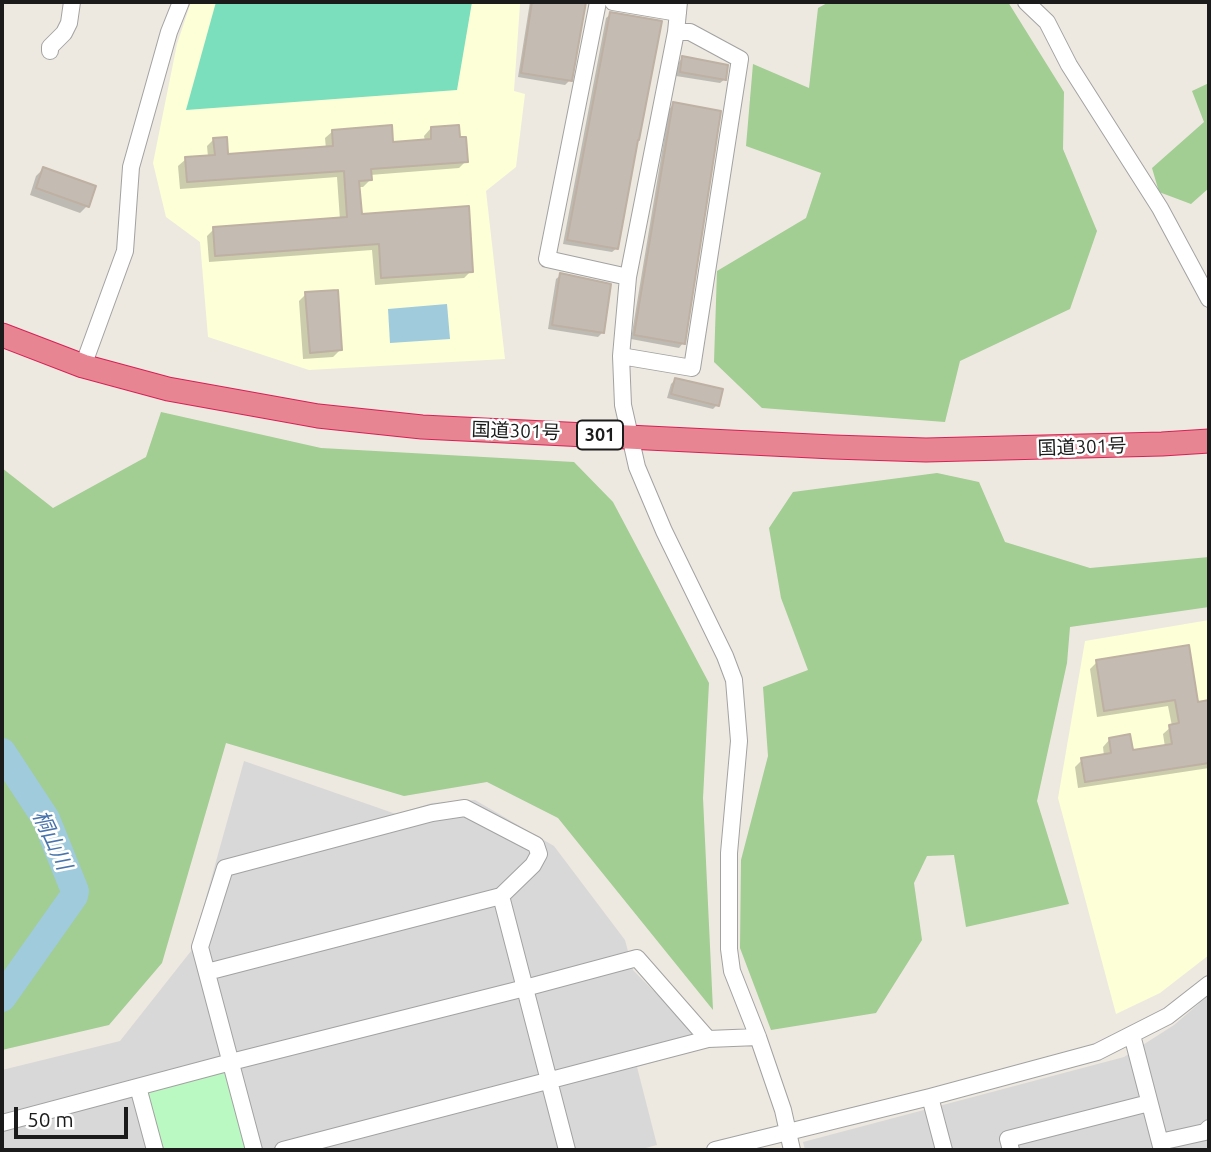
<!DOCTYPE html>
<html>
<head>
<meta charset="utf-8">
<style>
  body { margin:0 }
  #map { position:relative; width:1211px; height:1152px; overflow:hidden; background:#ede9e0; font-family:Ubuntu,sans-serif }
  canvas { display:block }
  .frame { position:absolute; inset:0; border:4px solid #1b1b1b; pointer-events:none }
  .scale { position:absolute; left:14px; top:1107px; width:114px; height:32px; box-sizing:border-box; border:4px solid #1b1b1b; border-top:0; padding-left:9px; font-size:21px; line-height:24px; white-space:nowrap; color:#1b1b1b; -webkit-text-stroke:5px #fff; paint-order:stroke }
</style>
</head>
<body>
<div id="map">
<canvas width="1211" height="1152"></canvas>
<div class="frame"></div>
<div class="scale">50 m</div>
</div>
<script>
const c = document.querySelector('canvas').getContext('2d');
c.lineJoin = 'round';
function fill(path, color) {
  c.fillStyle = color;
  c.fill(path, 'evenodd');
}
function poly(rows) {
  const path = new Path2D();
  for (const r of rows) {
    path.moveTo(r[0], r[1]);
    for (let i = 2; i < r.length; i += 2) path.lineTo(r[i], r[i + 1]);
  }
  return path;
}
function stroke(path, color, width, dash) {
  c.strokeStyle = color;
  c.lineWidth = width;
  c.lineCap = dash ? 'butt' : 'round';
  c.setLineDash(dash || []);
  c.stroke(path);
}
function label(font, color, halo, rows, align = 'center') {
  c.font = font + ' Ubuntu,"Noto Sans JP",sans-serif';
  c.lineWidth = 5;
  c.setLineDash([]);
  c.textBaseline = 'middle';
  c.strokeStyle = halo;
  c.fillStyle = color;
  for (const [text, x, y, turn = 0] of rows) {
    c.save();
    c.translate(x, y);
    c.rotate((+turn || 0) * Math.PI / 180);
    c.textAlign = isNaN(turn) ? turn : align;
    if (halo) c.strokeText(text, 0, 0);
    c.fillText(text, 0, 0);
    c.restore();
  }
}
fill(poly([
  [244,761,396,814,432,803,475,800,554,846,625,940,633,970,689,1027,703,1048,637,1067,657,1145,638,1150,2,1150,2,1070,120,1041,191,951],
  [1209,995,1209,1150,805,1150,803,1142,1124,1057,1174,1025]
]), '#d9d8d8');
fill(poly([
  [191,2,519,2,520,4,514,91,525,94,516,167,486,191,505,359,309,370,208,337,200,242,166,217,153,163,177,44],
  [1209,620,1209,955,1160,993,1116,1014,1058,798,1085,641]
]), '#fdffd7');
fill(poly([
  [829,2,1008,2,1064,92,1063,149,1097,231,1070,309,960,361,945,422,762,408,714,362,717,271,806,218,821,173,746,146,753,64,809,88,818,8],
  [1209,83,1209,188,1191,204,1159,192,1152,168,1204,122,1192,91],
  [161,412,321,448,574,462,613,502,709,683,703,798,713,1010,558,818,487,782,404,796,226,743,162,963,109,1025,2,1050,2,468,53,508,146,457],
  [937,473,979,482,1005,542,1090,568,1209,557,1209,607,1070,627,1067,663,1037,801,1069,904,966,927,954,855,927,856,914,883,922,940,876,1013,771,1030,740,948,741,860,768,756,763,687,808,670,781,598,769,528,793,492]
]), '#a2cd93');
fill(poly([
  [227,1072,248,1150,160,1150,145,1093]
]), '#bafac2');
fill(poly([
  [216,2,472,2,457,90,186,110]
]), '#7bdebd');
fill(poly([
  [447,304,450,339,390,343,388,309]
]), '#9fcbdc');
fill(poly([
  [530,2,584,2,570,80,565,85,518,77],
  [611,14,617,248,612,252,563,244,606,18],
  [683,57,725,79,720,83,676,76,679,62],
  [674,104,683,343,679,348,631,339,669,109],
  [431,128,458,139,466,161,459,168,370,175,370,180,363,187,358,187,360,216,471,271,464,278,375,285,372,250,209,262,207,236,214,229,340,220,337,177,180,189,178,166,186,159,208,157,207,146,214,139,227,156,326,149,325,138,333,131,391,144,425,141,424,136],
  [43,169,87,206,80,213,30,195,36,176],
  [561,275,602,333,598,337,548,329,556,279],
  [306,294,340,350,333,357,303,359,299,301],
  [675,380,717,405,713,409,667,398,671,384],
  [1097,662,1197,704,1209,702,1209,768,1078,788,1075,767,1082,760,1104,756,1103,747,1110,739,1131,752,1165,747,1163,734,1172,726,1168,706,1097,717,1090,669]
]), '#0003');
stroke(poly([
  [2,752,46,819,75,891,74,896,2,998]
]), '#9fcbdc', 28);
const building = poly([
  [532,2,586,2,572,81,521,73,532,2],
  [610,12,662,21,639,140,638,140,618,249,567,240,610,12],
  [682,56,728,65,726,80,680,72,682,56],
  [673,102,721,111,685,344,634,335,673,102],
  [392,125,393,142,431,139,431,127,459,125,460,137,466,137,468,162,371,169,372,180,359,181,362,214,469,206,473,272,381,278,379,244,215,256,213,227,347,217,344,171,187,182,185,157,215,155,213,138,227,137,228,154,333,146,332,130,392,125],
  [43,167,96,186,89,207,36,188,43,167],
  [560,273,611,284,604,333,552,325,560,273],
  [338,290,342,350,310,353,305,292,338,290],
  [675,378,723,389,719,406,671,394,675,378],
  [1189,645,1198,702,1209,700,1209,763,1085,782,1081,758,1111,753,1109,738,1130,734,1133,750,1172,744,1169,725,1179,723,1175,700,1104,711,1096,660,1189,645]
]);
fill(building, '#c4bcb3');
stroke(building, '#beb0a2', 2);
const minor = poly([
  [598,2,547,259,628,277],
  [613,2,678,13],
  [679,2,676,32,628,277,621,356,623,405,637,467,664,531,725,656,734,680,739,741,729,853,729,949,732,971,758,1037,783,1110,792,1150],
  [1026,2,1047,22,1069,65,1160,208,1209,299],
  [50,51,50,47,64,33,69,23,72,2],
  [621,356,692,368,740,59,690,32,676,32],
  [83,366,125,251,131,167,169,32,181,2],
  [207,972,501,896],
  [1132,1035,1162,1150],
  [138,1087,155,1150],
  [930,1097,944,1150],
  [2,1123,231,1062,525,988,637,958,708,1039],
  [1160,1142,1205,1132,1209,1128],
  [254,1150,200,947,225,868,432,813,465,808,536,845,539,854,533,865,501,896,567,1150],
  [283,1150,708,1039,758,1037],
  [715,1150,930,1097,1097,1052,1168,1016,1209,984],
  [1011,1150,1008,1139,1149,1103]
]);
const highway = poly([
  [2,335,83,366,168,389,318,416,422,427,833,447,926,450,1162,444,1209,441]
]);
stroke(minor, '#a2a2a2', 18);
stroke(highway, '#d72056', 25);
stroke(minor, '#fff', 16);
stroke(highway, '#e78592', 23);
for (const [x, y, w] of [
  [600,435,46]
]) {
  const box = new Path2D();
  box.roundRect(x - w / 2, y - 14.5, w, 29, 5);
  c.fillStyle = '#fff';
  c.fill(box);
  stroke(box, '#1b1b1b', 2);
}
label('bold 18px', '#1b1b1b', null, [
  ["301",600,435]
]);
label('19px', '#1b1b1b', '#fff', [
  ["国道301号",516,431,2],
  ["国道301号",1082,447,-2]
]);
label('italic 21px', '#4774ab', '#fff', [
  ["桐山川",52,840,65]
]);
</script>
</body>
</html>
